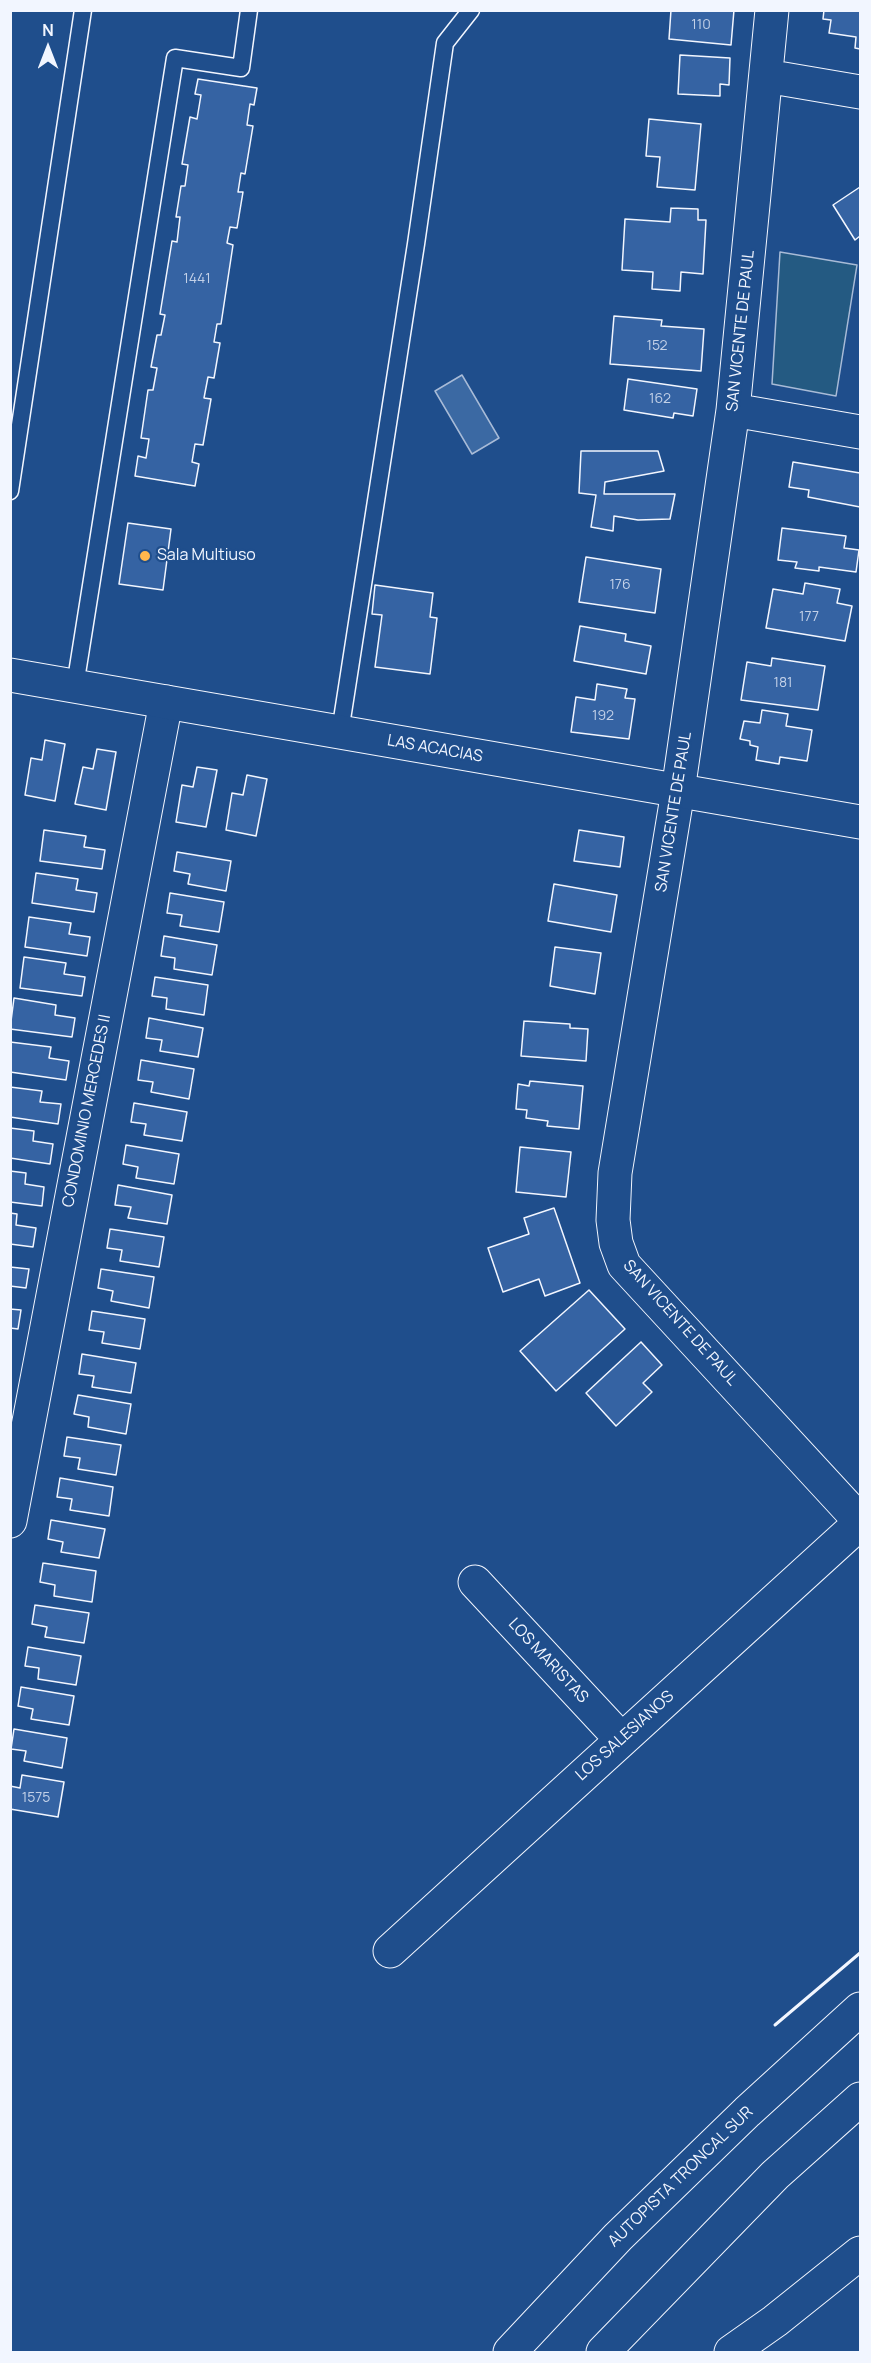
<!DOCTYPE html>
<html>
<head>
<meta charset="utf-8">
<style>
  body { margin:0 }
  #map { position:relative; width:871px; height:2363px; overflow:hidden; background:#1f4e8c; font-family:Manrope,sans-serif }
  canvas { display:block }
  .frame { position:absolute; inset:0; border:12px solid #f2f6ff; pointer-events:none }
  .north { position:absolute; left:18px; top:18px; width:60px; height:60px; -webkit-text-stroke:4px #1f4e8c; paint-order:stroke; rotate:0deg; font-size:16px; font-weight:700; line-height:24px; text-align:center; color:#f2f6ff }
  .north::after { content:''; display:block; margin:auto; width:21px; height:27px; background:#f2f6ff; clip-path:polygon(50% 0,100% 100%,50% 72%,0 100%) }
</style>
</head>
<body>
<div id="map">
<canvas width="871" height="2363"></canvas>
<div class="frame"></div>
<div class="north">N</div>
</div>
<script>
const c = document.querySelector('canvas').getContext('2d');
c.lineJoin = 'round';
function fill(path, color) {
  c.fillStyle = color;
  c.fill(path, 'evenodd');
}
function poly(rows) {
  const path = new Path2D();
  for (const r of rows) {
    path.moveTo(r[0], r[1]);
    for (let i = 2; i < r.length; i += 2) path.lineTo(r[i], r[i + 1]);
  }
  return path;
}
function stroke(path, color, width, dash) {
  c.strokeStyle = color;
  c.lineWidth = width;
  c.lineCap = dash ? 'butt' : 'round';
  c.setLineDash(dash || []);
  c.stroke(path);
}
function label(font, color, halo, rows, align = 'center') {
  c.font = font + ' Manrope,sans-serif';
  c.lineWidth = 4.5;
  c.setLineDash([]);
  c.textBaseline = 'middle';
  c.strokeStyle = halo;
  c.fillStyle = color;
  for (const [text, x, y, turn = 0] of rows) {
    c.save();
    c.translate(x, y);
    c.rotate((+turn || 0) * Math.PI / 180);
    c.textAlign = isNaN(turn) ? turn : align;
    if (halo) c.strokeText(text, 0, 0);
    c.fillText(text, 0, 0);
    c.restore();
  }
}
const green = poly([
  [780,252,857,265,836,396,772,384,780,252]
]);
fill(green, '#245a82');
stroke(green, '#a8bbd7', 1.5);
const water = poly([
  [462,375,499,438,472,454,435,391,462,375]
]);
fill(water, '#3b69a3');
stroke(water, '#a8bbd7', 1.5);
const building = poly([
  [671,10,734,10,731,45,669,39,671,10],
  [824,10,860,10,860,49,855,48,856,37,829,33,831,20,823,19,824,10],
  [680,55,730,58,729,85,720,84,720,96,678,94,680,55],
  [198,79,257,88,254,105,250,104,247,125,253,126,245,174,241,173,238,192,243,192,237,228,230,227,227,243,233,245,221,324,217,324,214,342,220,343,214,378,208,377,204,398,211,399,203,445,195,444,192,462,199,464,195,486,135,476,138,456,146,458,149,439,141,438,148,390,153,390,157,368,151,367,157,335,161,335,165,315,160,314,172,241,177,242,180,217,176,217,181,186,185,186,188,165,182,164,190,117,197,119,201,95,195,94,198,79],
  [649,119,701,124,695,190,657,187,660,157,646,156,649,119],
  [860,187,860,236,855,240,833,205,860,187],
  [671,208,698,209,698,220,706,220,703,274,681,272,680,291,652,289,653,272,622,270,625,219,670,222,671,208],
  [614,316,662,320,661,326,704,329,701,371,610,364,614,316],
  [628,379,697,389,693,416,674,413,673,418,624,410,628,379],
  [581,451,658,451,664,471,605,482,604,494,675,494,670,519,638,520,614,516,613,531,591,527,596,495,579,493,581,451],
  [793,462,860,473,860,507,808,497,809,490,789,487,793,462],
  [128,523,171,529,163,590,119,584,128,523],
  [782,528,846,536,844,548,859,550,856,572,819,567,819,571,795,568,797,562,778,560,782,528],
  [586,557,661,569,655,613,579,602,586,557],
  [805,583,840,589,837,603,852,606,845,641,766,628,773,589,803,594,805,583],
  [375,585,433,593,430,617,437,618,430,674,375,667,382,615,372,614,375,585],
  [580,626,626,634,625,641,651,646,646,674,574,661,580,626],
  [772,658,825,666,818,710,741,700,747,662,771,666,772,658],
  [597,684,627,689,625,698,635,699,629,739,571,732,576,697,595,700,597,684],
  [762,710,788,714,786,726,812,730,807,761,780,757,779,764,756,760,758,747,750,745,750,741,740,739,744,721,760,723,762,710],
  [45,740,65,744,55,801,25,795,31,758,42,760,45,740],
  [97,749,116,752,106,810,75,804,83,767,93,769,97,749],
  [197,767,217,770,206,827,176,822,182,785,193,787,197,767],
  [247,775,267,779,256,836,226,830,232,793,243,795,247,775],
  [44,830,86,836,84,847,105,850,102,869,40,861,44,830],
  [579,830,624,837,620,867,574,861,579,830],
  [177,852,231,861,226,891,188,884,190,874,174,871,177,852],
  [36,873,78,879,76,890,97,893,94,912,32,903,36,873],
  [554,884,617,895,611,932,548,921,554,884],
  [170,893,224,902,219,932,180,926,182,915,167,913,170,893],
  [29,917,71,923,69,934,90,937,87,956,25,947,29,917],
  [164,936,217,945,212,975,174,969,175,958,161,956,164,936],
  [555,947,601,953,595,994,550,986,555,947],
  [24,957,66,963,64,974,85,977,82,996,20,988,24,957],
  [155,977,208,985,204,1015,166,1009,167,998,152,996,155,977],
  [14,998,56,1005,55,1015,75,1018,72,1037,10,1029,14,998],
  [149,1018,203,1028,198,1057,160,1051,162,1040,146,1038,149,1018],
  [524,1021,570,1024,570,1028,588,1029,586,1061,521,1056,524,1021],
  [10,1042,51,1047,49,1058,69,1061,66,1080,10,1072,10,1042],
  [141,1060,194,1069,189,1099,151,1092,153,1082,138,1080,141,1060],
  [530,1081,583,1086,579,1129,547,1126,548,1121,526,1118,527,1110,516,1109,518,1084,529,1086,530,1081],
  [10,1087,42,1091,40,1102,61,1104,58,1124,10,1117,10,1087],
  [134,1103,187,1112,182,1141,144,1135,146,1124,131,1122,134,1103],
  [10,1128,34,1131,33,1141,53,1144,50,1164,10,1158,10,1128],
  [126,1145,179,1154,174,1184,136,1178,138,1167,123,1164,126,1145],
  [520,1147,571,1152,566,1197,516,1192,520,1147],
  [10,1171,26,1173,25,1184,44,1187,42,1206,10,1202,10,1171],
  [118,1185,172,1195,167,1224,128,1218,131,1207,115,1205,118,1185],
  [554,1208,580,1283,545,1296,539,1279,503,1292,488,1248,529,1234,524,1218,554,1208],
  [10,1213,17,1214,16,1225,36,1228,33,1247,10,1244,10,1213],
  [110,1229,164,1237,159,1267,120,1261,122,1250,107,1248,110,1229],
  [10,1267,29,1269,26,1288,10,1286,10,1267],
  [101,1269,154,1277,149,1308,111,1301,113,1291,98,1288,101,1269],
  [589,1290,625,1329,556,1391,520,1351,589,1290],
  [10,1309,21,1310,18,1329,10,1328,10,1309],
  [92,1311,145,1319,140,1349,102,1343,104,1332,89,1330,92,1311],
  [641,1342,662,1365,643,1383,652,1392,616,1426,586,1393,641,1342],
  [82,1354,136,1363,131,1393,92,1387,94,1376,79,1374,82,1354],
  [78,1395,131,1404,126,1434,88,1427,89,1417,74,1414,78,1395],
  [67,1437,121,1445,116,1475,78,1469,80,1458,64,1456,67,1437],
  [60,1478,113,1487,109,1516,70,1510,72,1499,57,1497,60,1478],
  [51,1520,105,1529,99,1558,61,1552,63,1542,48,1539,51,1520],
  [43,1563,96,1571,92,1602,54,1596,55,1585,40,1582,43,1563],
  [35,1605,89,1613,84,1643,45,1637,47,1627,32,1624,35,1605],
  [28,1647,81,1656,76,1685,38,1679,39,1668,25,1666,28,1647],
  [21,1687,74,1696,69,1725,31,1719,33,1709,18,1706,21,1687],
  [14,1729,67,1738,62,1768,24,1761,26,1751,11,1749,14,1729],
  [22,1775,64,1782,58,1817,10,1809,10,1786,20,1788,22,1775]
]);
fill(building, '#3563a3');
stroke(building, '#f2f6ff', 1.5);
const service = poly([
  [10,491,83,10],
  [75,686,175,58,241,68,249,10],
  [340,732,416,244,445,43,471,10]
]);
const minor = poly([
  [772,10,733,410,678,791,615,1173,613,1220,616,1243,624,1265,860,1521],
  [766,76,860,92],
  [733,410,860,432],
  [10,1521,166,702],
  [475,1582,621,1739],
  [390,1951,860,1523],
  [731,2352,775,2321,860,2253]
]);
const tertiary = poly([
  [10,675,860,822]
]);
const motorway = poly([
  [510,2352,618,2237,747,2112,860,2009],
  [603,2352,775,2175,860,2099]
]);
stroke(service, '#f2f6ff', 19);
stroke(minor, '#f2f6ff', 35);
stroke(tertiary, '#f2f6ff', 35);
stroke(motorway, '#f2f6ff', 35);
stroke(service, '#1f4e8c', 16);
stroke(minor, '#1f4e8c', 33);
stroke(tertiary, '#1f4e8c', 33);
stroke(motorway, '#1f4e8c', 33);
stroke(poly([
  [775,2025,860,1953]
]), '#f2f6ff', 3);
for (const [x, y, r, color] of [
  [145,556,6,"#ffb74d"]
]) {
  const dot = new Path2D();
  dot.arc(x, y, r, 0, 2 * Math.PI);
  c.fillStyle = color;
  c.fill(dot);
  stroke(dot, '#1f4e8c', 2);
}
label('14px', '#c3d1e8', null, [
  ["110",701,25],
  ["1441",197,279],
  ["152",657,346],
  ["162",660,399],
  ["176",620,585],
  ["177",809,617],
  ["181",783,683],
  ["192",603,716],
  ["1575",36,1798]
]);
label('16px', '#f2f6ff', '#1f4e8c', [
  ["SAN VICENTE DE PAUL",741,331,-84],
  ["LAS ACACIAS",435,749,10],
  ["SAN VICENTE DE PAUL",674,812,-81],
  ["CONDOMINIO MERCEDES II",87,1111,-79],
  ["SAN VICENTE DE PAUL",680,1323,48],
  ["LOS MARISTAS",548,1661,47],
  ["LOS SALESIANOS",625,1736,-42],
  ["AUTOPISTA TRONCAL SUR",681,2177,-44]
]);
label('16px', '#f2f6ff', '#1f4e8c', [
  ["Sala Multiuso",157,556]
], 'left');
</script>
</body>
</html>
